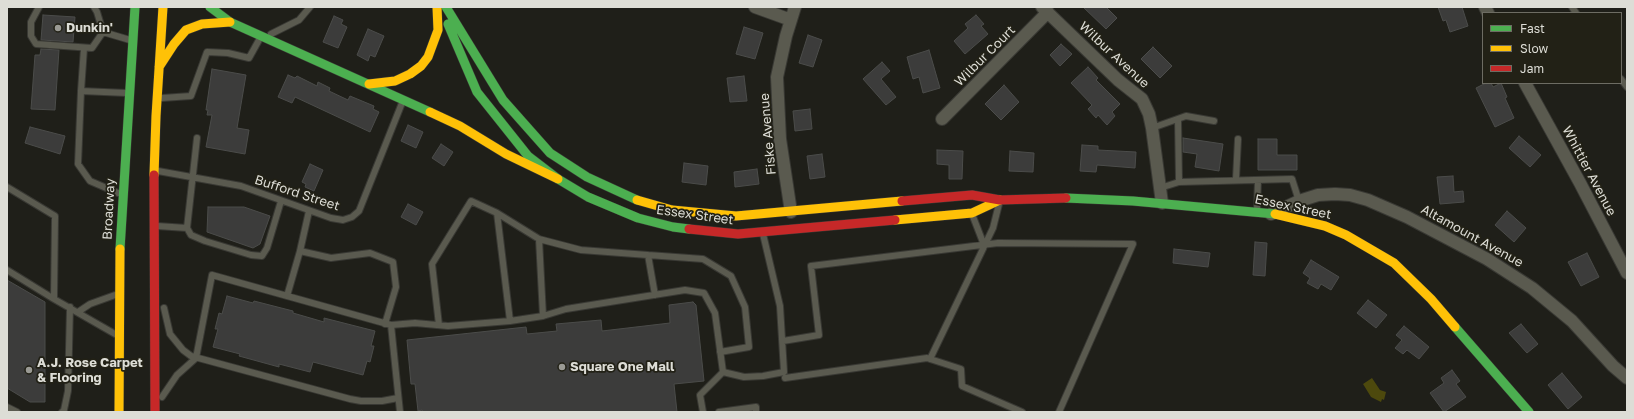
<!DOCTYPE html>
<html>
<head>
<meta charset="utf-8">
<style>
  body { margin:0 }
  #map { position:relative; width:1634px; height:419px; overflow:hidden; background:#1f1f19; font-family:"Golos Text",sans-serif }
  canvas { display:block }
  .frame { position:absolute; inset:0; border:8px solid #ddddd6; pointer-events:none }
  .legend { position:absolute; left:1482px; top:12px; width:140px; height:72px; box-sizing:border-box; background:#222116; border:1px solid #6d6c63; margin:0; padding:5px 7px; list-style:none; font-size:12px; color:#ddddd6 }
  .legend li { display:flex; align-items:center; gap:8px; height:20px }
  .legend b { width:20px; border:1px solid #6d6c63 }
</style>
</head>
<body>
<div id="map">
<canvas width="1634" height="419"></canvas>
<div class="frame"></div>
<ul class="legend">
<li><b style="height:5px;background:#4caf50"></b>Fast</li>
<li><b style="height:5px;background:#ffc107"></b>Slow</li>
<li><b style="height:5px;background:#c62828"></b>Jam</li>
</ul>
</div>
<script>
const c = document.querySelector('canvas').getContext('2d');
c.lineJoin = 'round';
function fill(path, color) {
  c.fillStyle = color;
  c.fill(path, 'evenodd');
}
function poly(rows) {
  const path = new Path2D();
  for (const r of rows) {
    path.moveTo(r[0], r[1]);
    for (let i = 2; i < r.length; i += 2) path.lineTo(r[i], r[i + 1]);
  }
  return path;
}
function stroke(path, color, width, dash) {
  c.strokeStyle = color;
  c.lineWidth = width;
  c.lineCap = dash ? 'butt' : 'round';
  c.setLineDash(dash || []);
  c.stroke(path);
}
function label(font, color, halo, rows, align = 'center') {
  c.font = font + ' "Golos Text",sans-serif';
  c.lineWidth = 3.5;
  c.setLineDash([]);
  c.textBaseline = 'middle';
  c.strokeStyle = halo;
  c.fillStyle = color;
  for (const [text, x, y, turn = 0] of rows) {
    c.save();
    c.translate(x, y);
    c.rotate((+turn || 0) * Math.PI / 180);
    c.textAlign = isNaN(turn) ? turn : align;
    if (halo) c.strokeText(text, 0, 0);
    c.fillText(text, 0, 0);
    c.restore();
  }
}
fill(poly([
  [1372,378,1380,390,1386,392,1384,400,1382,399,1381,402,1371,397,1363,384]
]), '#4d490d');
const building = poly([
  [1083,7,1106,7,1117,18,1106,29,1083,7],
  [1438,7,1462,7,1468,26,1450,32,1446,20,1443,21,1438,7],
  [43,15,75,17,73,42,41,40,43,15],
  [976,15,984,24,981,26,988,34,965,54,954,41,968,28,965,24,976,15],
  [334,16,343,20,341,24,347,27,338,48,323,42,334,16],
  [744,27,763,33,755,59,736,54,744,27],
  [368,29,384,36,375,57,370,55,368,61,357,55,368,29],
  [808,35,822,40,813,67,799,63,808,35],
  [1061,44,1072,54,1060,66,1050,55,1061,44],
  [1153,47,1172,66,1160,78,1141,59,1153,47],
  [41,49,59,50,55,110,31,109,35,55,40,55,41,49],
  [929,50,940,88,923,93,919,77,913,79,907,57,929,50],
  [882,62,890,71,881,79,896,97,886,105,863,79,882,62],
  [1088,67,1098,78,1096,80,1120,104,1112,112,1115,116,1107,125,1098,115,1096,118,1088,109,1092,105,1071,83,1088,67],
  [212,69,246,75,237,128,249,130,245,154,206,147,212,115,207,115,208,110,206,110,212,69],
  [288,75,295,78,297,76,317,86,318,82,330,88,329,91,348,100,350,96,374,106,373,109,379,112,370,132,295,97,292,103,278,97,288,75],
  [744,76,747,101,730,102,727,78,744,76],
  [1486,83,1491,83,1493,87,1501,83,1507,97,1505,98,1514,118,1495,127,1476,88,1486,83],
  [1004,85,1019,102,1001,120,985,104,1004,85],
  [810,109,812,129,795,131,793,111,810,109],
  [408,125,423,132,416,148,401,141,408,125],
  [30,127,65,136,60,154,25,143,30,127],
  [1519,136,1541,155,1530,167,1509,148,1519,136],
  [1183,138,1223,144,1219,171,1195,167,1197,154,1183,152,1183,138],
  [1258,139,1277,139,1277,155,1297,155,1297,170,1258,170,1258,139],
  [441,144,453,152,444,166,432,158,441,144],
  [1082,145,1098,146,1098,150,1136,152,1135,168,1097,165,1096,172,1080,171,1082,145],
  [937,150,963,151,962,179,949,179,949,165,937,164,937,150],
  [1010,151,1034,153,1033,172,1009,171,1010,151],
  [822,154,825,177,810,179,807,156,822,154],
  [684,163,708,166,706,185,682,182,684,163],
  [310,164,323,170,314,191,305,187,306,184,302,182,310,164],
  [757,169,759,184,735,187,734,172,757,169],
  [1453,176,1454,192,1463,191,1464,202,1440,204,1437,177,1453,176],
  [408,204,423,212,416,225,401,217,408,204],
  [208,207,244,207,270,216,260,244,253,248,207,232,208,207],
  [1507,211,1526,228,1514,242,1495,225,1507,211],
  [1255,242,1267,243,1265,276,1253,275,1255,242],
  [1174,249,1210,253,1208,267,1173,263,1174,249],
  [1587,253,1599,277,1581,286,1568,262,1587,253],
  [1311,260,1339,277,1331,290,1321,284,1318,289,1307,283,1310,278,1303,273,1311,260],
  [7,280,45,302,45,402,30,402,7,388,7,280],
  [227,296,253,303,254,301,293,311,293,313,324,322,324,318,375,331,371,346,374,346,370,362,367,361,363,375,313,362,310,372,279,364,279,367,239,356,240,354,213,347,218,329,215,329,219,313,222,314,227,296],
  [1368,300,1387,315,1376,328,1357,313,1368,300],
  [693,302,696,305,704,381,674,384,677,412,423,412,422,410,418,411,415,384,411,384,407,340,526,327,527,334,557,331,556,324,601,320,602,331,670,323,669,305,693,302],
  [1521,324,1538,344,1527,353,1509,333,1521,324],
  [1404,326,1429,347,1419,359,1407,350,1403,354,1395,348,1402,340,1396,335,1404,326],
  [1452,370,1460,381,1456,384,1466,397,1444,412,1430,393,1444,383,1441,378,1452,370],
  [1562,373,1582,397,1568,409,1548,385,1562,373]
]);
fill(building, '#3c3c3b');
stroke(building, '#4b4c4a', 1);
const lane = poly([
  [39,7,31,22,31,36,36,44,92,48,103,32],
  [94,7,97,12,103,32,130,40],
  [1572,7,1576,13],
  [271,34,299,20,310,7],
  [84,48,81,91,127,93],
  [1621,79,1627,87],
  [81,91,78,164,90,181,118,193],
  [162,98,191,96,207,52,228,53,249,58,259,40],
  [1152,128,1186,116,1214,121],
  [158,171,241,186,331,218,343,220,352,217,359,211,402,103],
  [1236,179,1238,139],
  [1179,182,1292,179,1299,201],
  [7,187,55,216,54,299,7,270],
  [1160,188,1179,182,1178,119],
  [1257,210,1258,180],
  [497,213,539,239],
  [972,214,984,245],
  [157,226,187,228,197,138],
  [187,228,191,235,205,241,251,255,262,256,267,248,281,201],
  [300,251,309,211],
  [648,255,703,259,731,276,745,307,749,347,720,352],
  [287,296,300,251,331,258,370,253,393,262,396,287,385,324],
  [54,299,115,334],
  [164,308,170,334,183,350,191,356,350,399,361,401,382,401,398,398],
  [78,312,90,304,115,295],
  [543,316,539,239,581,250,648,255,655,295],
  [391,325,400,412],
  [439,325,432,264,471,201,497,213,510,321],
  [783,341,819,335,811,266,998,243,1133,244,1059,412],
  [930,359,993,228,999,204],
  [723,372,744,377,763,376,784,372,780,306,763,234],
  [785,378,927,358,961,369,962,386,1022,412],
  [162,397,177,375,196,358,212,275,391,325,415,323,448,326,510,321,543,316,566,309,685,290,704,293,715,313,723,372],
  [7,407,17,412],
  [62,412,64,410,68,391,70,307],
  [703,412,700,395,723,372],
  [719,412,756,407,756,412]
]);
const street = poly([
  [755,7,791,20],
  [1042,7,1118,80,1142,99,1149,114,1152,128,1162,203],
  [1485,7,1488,13],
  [1525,83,1580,183,1627,273],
  [942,119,1048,12],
  [791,212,780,139,777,77,786,36,795,7],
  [1271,214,1299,201,1318,195,1335,194,1350,195,1368,200,1407,217,1487,259,1532,288,1572,321,1613,366,1627,378]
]);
const fast = poly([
  [210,7,230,22,430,112],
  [446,7,503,100,550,153,587,177,637,200],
  [448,24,477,92,528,156,558,179,588,197,638,218,673,227,689,229],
  [1066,198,1133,201,1275,214],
  [120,249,135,7],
  [1455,327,1529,412]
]);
const slow = poly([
  [159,67,174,44,186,30,202,24,230,22],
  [369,84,395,81,410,74,421,66,428,57,438,30,437,7],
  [430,112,460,126,506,154,558,179],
  [154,175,156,116,163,7],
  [637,200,672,210,736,216,902,201],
  [1275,214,1325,226,1346,235,1394,263,1431,299,1455,327],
  [895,220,972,213,1000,200],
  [119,412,120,249]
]);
const jam = poly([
  [154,175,155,412],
  [902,201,972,195,1000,200,1066,198],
  [689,229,738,234,895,220]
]);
stroke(lane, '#393934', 8);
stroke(street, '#393934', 14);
stroke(fast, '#393934', 10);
stroke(slow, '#393934', 10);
stroke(jam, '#393934', 10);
stroke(lane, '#5a5a4f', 6);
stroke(street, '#5a5a4f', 12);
stroke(fast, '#4caf50', 9);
stroke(slow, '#ffc107', 9);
stroke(jam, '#c62828', 9);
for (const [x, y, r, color] of [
  [58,28,4,"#9a9a94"],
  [562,367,4,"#9a9a94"],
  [29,370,4,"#9a9a94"]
]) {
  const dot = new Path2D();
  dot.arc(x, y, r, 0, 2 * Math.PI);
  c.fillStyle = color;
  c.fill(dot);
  stroke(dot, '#222116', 1.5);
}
label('bold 13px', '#ddddd6', '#222116', [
  ["Dunkin'",66,28],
  ["A.J. Rose Carpet",37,363],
  ["& Flooring",37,378],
  ["Square One Mall",570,367]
], 'left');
label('13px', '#ddddd6', '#222116', [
  ["Wilbur Avenue",1114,55,43],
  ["Wilbur Court",985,56,-45],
  ["Fiske Avenue",768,134,-95],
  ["Whittier Avenue",1589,171,62],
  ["Bufford Street",297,193,18],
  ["Essex Street",1293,207,12],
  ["Broadway",109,209,-87],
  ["Essex Street",695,215,8],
  ["Altamount Avenue",1472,236,29]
]);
</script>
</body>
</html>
